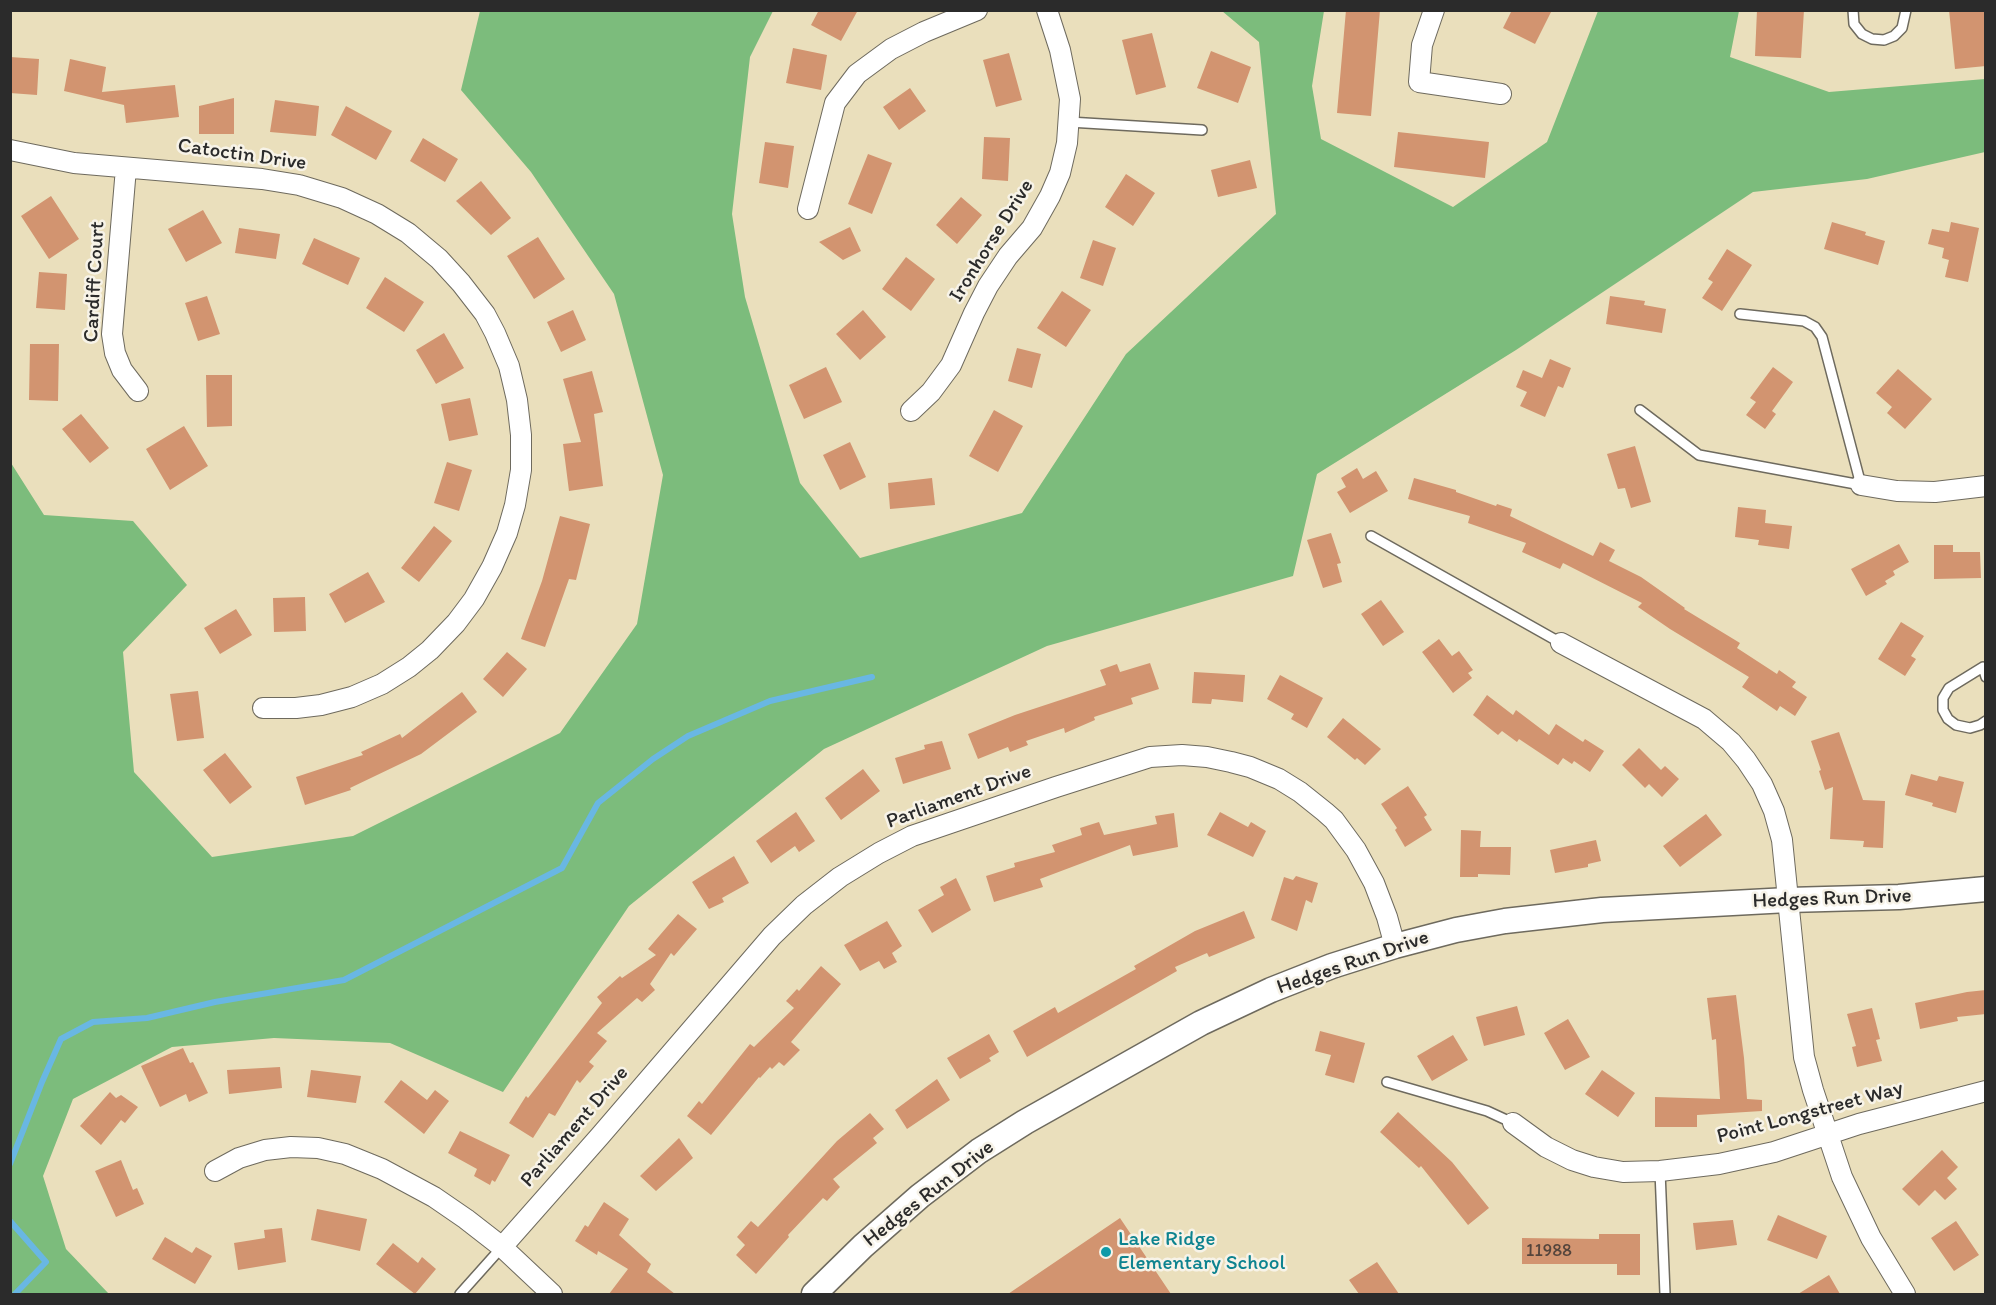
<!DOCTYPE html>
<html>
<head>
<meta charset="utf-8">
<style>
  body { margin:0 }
  #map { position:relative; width:1996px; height:1305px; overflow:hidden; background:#eadfbc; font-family:Itim,sans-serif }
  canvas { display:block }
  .frame { position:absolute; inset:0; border:12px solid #2b2b2b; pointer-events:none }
</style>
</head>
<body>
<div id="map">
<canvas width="1996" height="1305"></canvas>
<div class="frame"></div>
</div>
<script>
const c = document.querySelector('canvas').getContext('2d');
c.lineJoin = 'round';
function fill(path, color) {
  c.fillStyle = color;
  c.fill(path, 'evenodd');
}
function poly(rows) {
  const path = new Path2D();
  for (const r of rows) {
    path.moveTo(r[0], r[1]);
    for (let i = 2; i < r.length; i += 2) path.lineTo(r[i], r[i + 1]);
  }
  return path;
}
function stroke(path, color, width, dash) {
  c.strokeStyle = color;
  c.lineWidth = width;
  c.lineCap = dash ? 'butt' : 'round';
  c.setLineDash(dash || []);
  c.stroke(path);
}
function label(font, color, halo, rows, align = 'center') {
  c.font = font + ' Itim,sans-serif';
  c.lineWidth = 5;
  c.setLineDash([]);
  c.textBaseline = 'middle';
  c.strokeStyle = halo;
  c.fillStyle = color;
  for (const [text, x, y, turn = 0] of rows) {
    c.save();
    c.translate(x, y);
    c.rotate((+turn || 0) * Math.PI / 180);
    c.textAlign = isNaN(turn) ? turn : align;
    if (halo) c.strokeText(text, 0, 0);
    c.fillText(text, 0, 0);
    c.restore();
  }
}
fill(poly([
  [480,11,773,11,750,57,732,214,745,297,800,483,860,558,1022,513,1126,354,1276,214,1259,42,1222,11,1324,11,1312,86,1321,139,1453,207,1547,142,1598,11,1739,11,1730,57,1829,92,1985,79,1985,152,1867,179,1753,192,1516,350,1317,474,1293,576,1047,646,824,749,629,906,503,1092,390,1043,274,1038,172,1047,73,1099,43,1176,66,1249,109,1294,11,1294,11,463,44,515,133,521,187,585,123,652,134,772,212,857,353,836,560,733,637,624,663,475,614,294,531,172,461,90]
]), '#7cbc7c');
stroke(poly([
  [10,1164,42,1082,61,1039,93,1022,147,1018,215,1002,344,980,562,868,598,803,653,759,688,736,770,701,872,677],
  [10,1221,46,1262,15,1294]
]), '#69b7e3', 6);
fill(poly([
  [819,10,858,10,841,41,811,25],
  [1346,10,1380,10,1371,116,1337,113],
  [1512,10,1552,10,1535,44,1503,28],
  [1757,10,1804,10,1801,58,1755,56],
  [1949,10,1986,10,1986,66,1955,69],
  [1152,33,1166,87,1136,95,1122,40],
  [793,48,827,55,821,90,786,83],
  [1211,51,1251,67,1238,103,1197,88],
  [1009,53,1022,100,996,107,983,60],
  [10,57,39,59,37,95,10,93],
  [70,59,106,67,102,92,175,85,179,117,126,123,124,105,64,91],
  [910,88,926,111,899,130,883,107],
  [234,98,234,134,199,134,199,106],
  [275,100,319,106,316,136,270,132],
  [346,106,392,131,376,160,331,135],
  [1398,132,1489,142,1485,178,1394,167],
  [984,137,1010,138,1008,181,982,179],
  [423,138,458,159,445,182,410,161],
  [765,142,794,146,788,188,759,183],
  [868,154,892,163,872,214,848,204],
  [1250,160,1257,188,1218,197,1211,170],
  [1126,174,1155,193,1133,226,1105,207],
  [481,181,511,218,491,235,456,201],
  [51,196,79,239,49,259,21,216],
  [961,197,982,215,957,244,936,225],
  [203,210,222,243,186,262,168,229],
  [1832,222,1866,232,1865,235,1885,241,1878,265,1824,249],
  [1951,222,1979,228,1968,282,1945,277,1949,260,1942,258,1944,248,1928,244,1932,229,1949,232],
  [850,227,861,251,843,260,819,242],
  [239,228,280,234,276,259,235,253],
  [538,237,565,279,534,299,507,256],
  [314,238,360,258,348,285,302,264],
  [1093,240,1116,248,1103,286,1080,278],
  [1727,249,1752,265,1722,311,1702,298,1713,282,1708,279],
  [906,257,935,279,911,311,882,289],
  [39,272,67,274,65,310,36,308],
  [385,277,424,302,404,332,366,308],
  [1062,291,1091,310,1066,347,1037,328],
  [207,296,220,334,198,341,185,303],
  [1610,296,1645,301,1644,305,1666,309,1662,333,1606,324],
  [573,310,586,340,561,352,547,322],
  [863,310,886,337,860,360,836,334],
  [444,333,464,368,436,384,416,350],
  [30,344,59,344,58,401,29,400],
  [1017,348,1041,354,1032,388,1008,381],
  [1550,359,1571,368,1563,388,1558,386,1545,417,1520,406,1527,392,1516,387,1523,370,1542,378],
  [826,367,842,402,804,419,789,385],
  [1773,367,1793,382,1772,411,1776,414,1765,429,1746,415,1756,402,1750,398],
  [1898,369,1932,399,1905,429,1887,413,1892,407,1876,393],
  [592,371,603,412,594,414,603,486,569,491,563,444,581,442,563,379],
  [206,375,232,375,232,426,207,427],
  [470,398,478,435,449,441,441,404],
  [994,410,1023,426,998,472,969,456],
  [81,414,109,448,90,463,62,429],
  [184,426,208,466,170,490,146,449],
  [850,442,866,477,840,490,823,455],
  [1635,446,1651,502,1631,508,1625,488,1618,489,1607,454],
  [447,462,472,470,459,511,434,503],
  [1357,468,1363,479,1376,471,1388,491,1350,513,1337,492,1346,487,1341,478],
  [932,478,935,505,890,509,888,483],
  [1414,478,1456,490,1456,492,1496,506,1497,504,1512,509,1510,516,1593,556,1600,542,1615,550,1609,561,1641,577,1685,608,1684,609,1740,643,1737,648,1777,674,1779,670,1796,682,1792,687,1807,697,1795,716,1780,706,1777,711,1742,687,1749,677,1670,629,1638,607,1642,603,1563,563,1560,569,1522,552,1526,543,1468,523,1470,516,1408,499],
  [1738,507,1766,510,1765,523,1792,526,1789,549,1758,545,1759,540,1735,537],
  [560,516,590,524,576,580,569,579,545,647,521,639,542,581],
  [434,526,452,541,419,582,401,568],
  [1331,533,1341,563,1337,564,1342,582,1323,588,1307,540],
  [1899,544,1909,562,1893,571,1895,575,1885,581,1887,584,1866,596,1851,569],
  [1934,545,1953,545,1953,552,1980,552,1981,578,1934,579],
  [368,572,385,602,345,623,329,594],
  [305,597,306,631,274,632,273,598],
  [1381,600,1404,632,1383,646,1361,614],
  [236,609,252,635,220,654,204,628],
  [1901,622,1924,636,1911,656,1916,659,1905,676,1878,659],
  [1439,639,1452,656,1459,651,1473,670,1468,673,1472,678,1453,693,1422,652],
  [507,652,527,669,503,697,483,679],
  [1150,663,1159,689,1131,698,1133,704,1094,717,1095,720,1065,733,1064,728,1026,741,1028,745,1010,752,1008,747,978,759,968,734,1015,715,1106,685,1100,670,1117,664,1120,672],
  [1194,672,1245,675,1243,702,1212,699,1211,704,1192,703],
  [1280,675,1323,698,1307,728,1291,719,1294,714,1267,699],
  [198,691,204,738,177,741,170,694],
  [462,692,477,712,421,754,350,788,351,790,305,805,296,777,363,755,361,752,400,734,402,738],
  [1487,695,1513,715,1516,710,1549,735,1556,724,1583,742,1585,739,1604,751,1590,772,1574,761,1572,764,1563,758,1558,765,1519,739,1517,742,1502,731,1498,735,1473,715],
  [1343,718,1381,749,1365,765,1357,758,1355,760,1327,737],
  [1839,732,1863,800,1885,801,1883,848,1863,847,1864,841,1830,839,1833,787,1825,790,1819,771,1821,770,1811,741],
  [942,741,951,769,903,784,895,758,925,749,924,745],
  [1639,748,1661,770,1665,766,1679,779,1662,797,1649,784,1645,788,1622,765],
  [225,753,252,787,230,804,203,770],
  [863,769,880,791,841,820,825,798],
  [1911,774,1937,781,1939,776,1964,782,1956,813,1932,806,1933,803,1905,795],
  [1408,786,1427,815,1424,817,1432,830,1405,847,1395,830,1397,828,1381,804],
  [796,812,815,841,799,852,795,846,771,863,756,841],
  [1220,812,1248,827,1251,822,1266,831,1253,857,1207,835],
  [1174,813,1178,847,1133,856,1130,845,1040,879,1043,887,994,902,986,876,1015,867,1014,863,1055,852,1052,845,1082,835,1080,828,1099,822,1104,835,1157,824,1155,816],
  [1706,814,1722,835,1680,867,1663,846],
  [1461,830,1481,831,1480,847,1511,847,1510,875,1478,874,1478,877,1460,877],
  [1596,840,1601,861,1588,864,1588,867,1555,873,1550,850],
  [734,856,749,883,722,898,724,902,709,909,692,882],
  [1296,876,1318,883,1312,903,1306,900,1297,931,1271,920,1284,877,1293,880],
  [956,878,971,910,932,933,918,910,944,895,940,887],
  [1244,911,1255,938,1209,957,1207,953,1175,967,1177,971,1027,1057,1013,1031,1055,1007,1058,1013,1136,969,1134,966,1195,931],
  [678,914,697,929,674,956,671,953,650,984,655,990,642,1002,637,998,597,1033,607,1041,589,1062,594,1066,580,1083,577,1080,555,1116,549,1113,533,1138,509,1123,526,1096,528,1098,602,1003,597,997,620,976,622,978,656,955,648,949],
  [887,921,902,946,892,953,897,962,884,969,879,961,860,971,844,945],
  [821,966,841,984,791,1042,800,1050,784,1066,779,1062,772,1069,770,1067,760,1078,759,1077,711,1135,687,1116,699,1101,702,1104,750,1044,754,1047,794,1008,786,1001,797,989,799,991],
  [1986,990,1986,1014,1957,1017,1958,1021,1920,1029,1915,1003,1967,992],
  [1736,995,1744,1058,1747,1099,1762,1100,1762,1111,1697,1115,1697,1127,1655,1127,1655,1097,1720,1099,1716,1039,1712,1040,1707,998],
  [1517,1006,1525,1035,1484,1046,1476,1017],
  [1872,1008,1880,1039,1876,1040,1882,1061,1857,1067,1852,1047,1856,1046,1847,1014],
  [1568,1019,1590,1057,1565,1070,1544,1033],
  [1320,1031,1365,1043,1354,1083,1325,1075,1331,1055,1315,1051],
  [989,1034,999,1052,989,1058,991,1061,960,1079,947,1058],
  [1453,1035,1468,1060,1432,1081,1417,1056],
  [183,1048,190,1063,193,1062,208,1093,189,1102,186,1094,160,1107,141,1066],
  [280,1067,282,1088,229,1094,227,1070],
  [311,1070,361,1076,356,1103,307,1097],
  [1602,1070,1635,1093,1618,1117,1585,1094],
  [937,1079,950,1100,907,1129,895,1110],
  [401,1080,427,1100,435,1090,449,1101,424,1134,384,1102],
  [110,1092,116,1098,121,1095,138,1107,125,1123,121,1120,101,1145,80,1126],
  [1398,1112,1452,1162,1489,1208,1468,1225,1421,1166,1419,1168,1380,1132],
  [870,1113,884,1129,873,1138,877,1143,833,1179,840,1187,827,1201,823,1198,788,1235,789,1237,756,1274,736,1255,745,1245,737,1237,751,1221,758,1227,837,1141],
  [460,1131,510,1155,495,1182,492,1180,490,1185,474,1176,477,1169,448,1153],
  [679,1138,693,1158,656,1191,640,1176],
  [1942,1150,1958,1167,1947,1178,1957,1189,1945,1200,1935,1190,1919,1206,1902,1189],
  [121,1160,133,1190,137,1188,144,1204,116,1217,95,1171],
  [604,1202,629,1219,619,1235,651,1264,647,1272,675,1294,609,1294,628,1269,598,1251,597,1255,575,1241,585,1225,588,1227],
  [317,1209,367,1219,360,1251,311,1240],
  [1778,1215,1827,1236,1817,1259,1767,1240],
  [1120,1218,1171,1294,1008,1294],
  [1733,1220,1737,1245,1696,1250,1693,1223],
  [1956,1221,1979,1255,1954,1271,1931,1238],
  [282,1228,286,1262,238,1270,234,1243,265,1238,264,1230],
  [1599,1234,1640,1234,1640,1275,1617,1275,1617,1264,1522,1264,1522,1238,1599,1239],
  [165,1237,192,1253,196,1247,212,1256,195,1284,152,1259],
  [393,1243,418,1263,422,1257,436,1269,415,1294,376,1264],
  [1377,1262,1399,1294,1359,1294,1349,1280],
  [1829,1275,1840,1294,1798,1294]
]), '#d29470');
const service = poly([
  [1853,10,1854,24,1862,34,1872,39,1884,40,1894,36,1902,28,1906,10],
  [1069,122,1202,130],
  [1640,410,1699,455,1861,485,1822,337,1815,327,1804,321,1740,314],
  [1371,536,1561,643],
  [1986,677,1983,667,1949,688,1943,698,1943,710,1948,719,1956,725,1970,728,1980,725,1986,721],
  [1387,1082,1487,1111,1513,1123],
  [1660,1171,1665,1294],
  [460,1294,502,1247]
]);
const minor = poly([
  [1434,10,1422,45,1419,82,1501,94],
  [10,150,74,163,262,179,299,185,342,198,377,214,408,233,439,259,461,283,485,314,495,333,509,366,517,400,521,435,521,470,515,505,507,533,492,567,474,599,456,623,430,650,409,667,382,684,352,697,321,705,296,708,263,708],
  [126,168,112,334,115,353,122,370,138,391],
  [808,209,835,103,857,74,891,49,924,32,977,10],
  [911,411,931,392,951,365,974,313,988,286,1008,256,1032,228,1050,196,1060,173,1067,143,1070,99,1060,50,1047,10],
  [1861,485,1897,491,1935,492,1986,486],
  [1561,643,1704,719,1731,742,1746,760,1762,784,1774,811,1782,840,1804,1057,1813,1090,1842,1177,1871,1238,1905,1294],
  [1513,1123,1546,1147,1572,1160,1594,1167,1623,1172,1660,1171,1719,1164,1774,1152,1859,1124,1986,1091],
  [215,1171,239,1158,265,1150,291,1147,318,1148,345,1154,382,1169,434,1197,466,1219,502,1247,552,1294],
  [502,1247,600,1136,772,936,804,905,840,877,879,853,912,836,1056,787,1150,757,1182,755,1207,757,1231,762,1250,767,1279,779,1300,792,1325,812,1334,820,1356,850,1374,883,1387,917,1395,946]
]);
const tertiary = poly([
  [814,1294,863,1246,920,1196,979,1151,1025,1122,1201,1023,1271,990,1332,966,1395,946,1456,930,1505,921,1602,910,1788,900,1899,897,1986,889]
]);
stroke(service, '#6e6a5e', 12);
stroke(minor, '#6e6a5e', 22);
stroke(tertiary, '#6e6a5e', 27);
stroke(service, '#fff', 9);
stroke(minor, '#fff', 20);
stroke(tertiary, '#fff', 24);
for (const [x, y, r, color] of [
  [1106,1252,6,"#0f9aa8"]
]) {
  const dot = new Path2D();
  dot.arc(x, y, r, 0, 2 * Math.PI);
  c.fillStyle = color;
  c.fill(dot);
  stroke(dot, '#f7f3e8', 2);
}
label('18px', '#55453c', null, [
  ["11988",1549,1251]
]);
label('21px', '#2b2b2b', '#f7f3e8', [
  ["Catoctin Drive",242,155,8],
  ["Ironhorse Drive",992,241,-58],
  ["Cardiff Court",95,282,-87],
  ["Parliament Drive",959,797,-20],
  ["Hedges Run Drive",1832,899,-2],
  ["Hedges Run Drive",1353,963,-19],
  ["Point Longstreet Way",1810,1113,-15],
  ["Parliament Drive",575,1127,-49],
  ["Hedges Run Drive",929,1194,-38]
]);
label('21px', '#0d838f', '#f7f3e8', [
  ["Lake Ridge",1118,1240],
  ["Elementary School",1118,1264]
], 'left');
</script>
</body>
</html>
